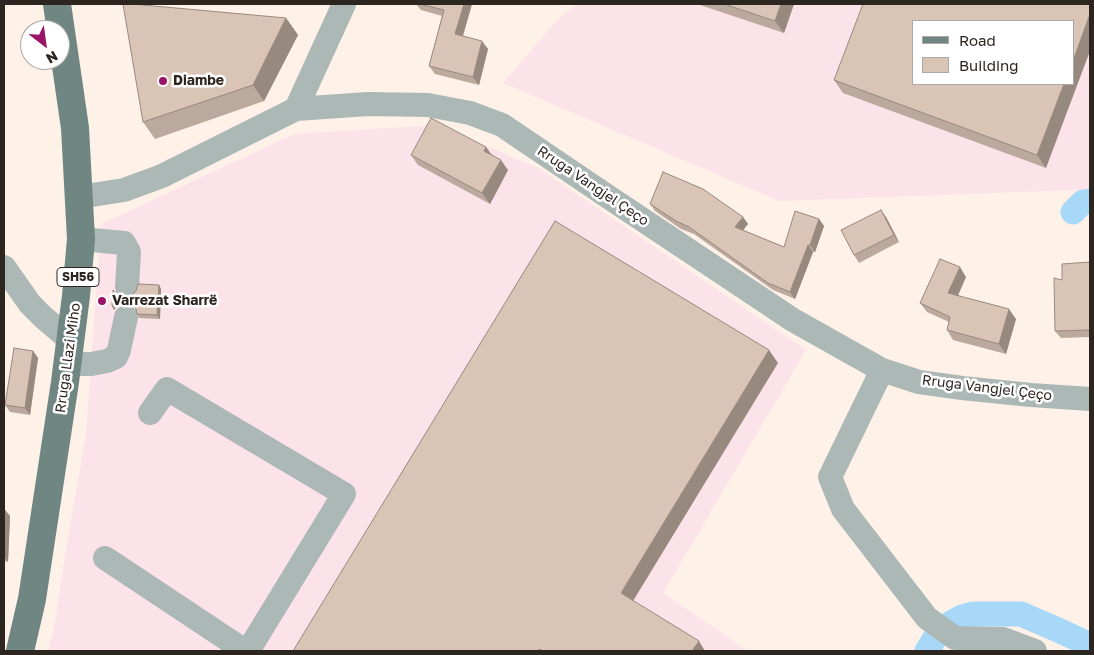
<!DOCTYPE html>
<html>
<head>
<meta charset="utf-8">
<style>
  body { margin:0 }
  #map { position:relative; width:1094px; height:655px; overflow:hidden; background:#fef1e8; font-family:"Golos Text",sans-serif }
  canvas { display:block }
  .frame { position:absolute; inset:0; border:5px solid #2d2520; pointer-events:none }
  .legend { position:absolute; left:912px; top:20px; width:162px; height:65px; box-sizing:border-box; background:#fff; border:1px solid #aba8a6; margin:0; padding:6px 9px; list-style:none; font-size:15px; color:#2d2520 }
  .legend li { display:flex; align-items:center; gap:10px; height:25px }
  .legend b { width:25px; border:1px solid #aba8a6 }
  .north { position:absolute; left:20px; top:20px; width:50px; height:50px; box-sizing:border-box; background:#fff; border:1px solid #aba8a6; border-radius:50%; rotate:150deg; font-size:14px; font-weight:700; line-height:20px; text-align:center; color:#2d2520 }
  .north::after { content:''; display:block; margin:auto; width:18px; height:22px; background:#991367; clip-path:polygon(50% 0,100% 100%,50% 72%,0 100%) }
</style>
</head>
<body>
<div id="map">
<canvas width="1094" height="655"></canvas>
<div class="frame"></div>
<ul class="legend">
<li><b style="height:6px;background:#708682"></b>Road</li>
<li><b style="height:14px;background:#d9c4b6"></b>Building</li>
</ul>
<div class="north">N</div>
</div>
<script>
const c = document.querySelector('canvas').getContext('2d');
c.lineJoin = 'round';
function fill(path, color) {
  c.fillStyle = color;
  c.fill(path, 'evenodd');
}
function poly(rows) {
  const path = new Path2D();
  for (const r of rows) {
    path.moveTo(r[0], r[1]);
    for (let i = 2; i < r.length; i += 2) path.lineTo(r[i], r[i + 1]);
  }
  return path;
}
function stroke(path, color, width, dash) {
  c.strokeStyle = color;
  c.lineWidth = width;
  c.lineCap = dash ? 'butt' : 'round';
  c.setLineDash(dash || []);
  c.stroke(path);
}
function label(font, color, halo, rows, align = 'center') {
  c.font = font + ' "Golos Text",sans-serif';
  c.lineWidth = 5;
  c.setLineDash([]);
  c.textBaseline = 'middle';
  c.strokeStyle = halo;
  c.fillStyle = color;
  for (const [text, x, y, turn = 0] of rows) {
    c.save();
    c.translate(x, y);
    c.rotate((+turn || 0) * Math.PI / 180);
    c.textAlign = isNaN(turn) ? turn : align;
    if (halo) c.strokeText(text, 0, 0);
    c.fillText(text, 0, 0);
    c.restore();
  }
}
fill(poly([
  [578,4,1090,4,1090,190,1075,190,779,201,503,83,560,17],
  [913,21,1073,21,1073,84,913,84],
  [437,125,538,168,806,350,663,593,748,651,48,651,55,623,66,549,86,434,101,224,294,134]
]), '#fce2e9');
stroke(poly([
  [1073,212,1083,202,1090,201],
  [951,623,962,617,973,614,1021,614,1058,630,1082,641,1090,646],
  [927,651,935,638]
]), '#a8d8f7', 25);
stroke(poly([
  [296,109,344,4],
  [79,197,124,190,162,176,296,109,368,104,428,105,470,113,502,125,604,194,793,320,882,370,919,382,962,388,1031,395,1090,399],
  [81,239,124,243,129,252,127,287],
  [4,267,30,304,43,317,70,340],
  [67,364,91,364,107,361,116,357,119,350,126,317],
  [882,370,830,477,843,509,927,618,955,638,1003,639,1035,651],
  [150,413,167,389,344,494,248,651],
  [105,558,245,651]
]), '#acb8b6', 24);
stroke(poly([
  [20,651,32,599,65,382,76,296,81,239,75,128,57,4]
]), '#708682', 28);
fill(poly([
  [416,4,472,4,463,36,488,49,479,85,435,74,429,66,442,16,421,10],
  [697,4,794,4,784,33],
  [1090,4,1046,168,843,93,834,80],
  [286,18,298,35,264,101,155,139,143,122],
  [486,147,491,154,508,170,490,204,418,165,411,155],
  [650,204,743,217,748,224,743,230,784,247,819,219,824,226,815,252,813,252,795,299,773,290,694,234,681,229,655,211],
  [886,217,899,242,859,263,854,255],
  [1090,262,1090,337,1061,338,1055,331,1062,280],
  [966,277,958,295,1016,319,1006,354,953,340,947,330,949,322,927,312,920,303],
  [159,285,161,289,160,319,139,318,137,314,136,309,135,307,128,304,121,304,116,307,114,310,112,306,117,295,124,297,130,296],
  [33,351,38,358,30,415,10,412,5,405],
  [4,510,5,510,10,516,8,562,4,561]
]), '#bba99d');
fill(poly([
  [464,4,472,4,461,42,455,34],
  [781,4,794,4,784,33,775,21],
  [1090,14,1090,51,1046,168,1037,155,1064,84,1073,84,1073,61],
  [286,18,298,35,264,101,253,85],
  [482,41,488,49,479,85,473,77],
  [486,147,493,157,484,151],
  [501,160,508,170,490,204,482,193],
  [881,210,886,217,899,242,894,235],
  [743,217,748,224,740,234,735,227],
  [819,219,824,226,815,252,810,245],
  [808,245,813,252,795,299,790,292],
  [960,267,966,277,955,302,948,293],
  [159,285,161,289,160,319,157,315],
  [114,304,116,307,114,310,112,306],
  [1009,309,1016,319,1006,354,999,344],
  [769,350,778,363,630,606,621,593],
  [33,351,38,358,30,415,25,408],
  [5,510,10,516,8,562,4,556],
  [699,641,705,651,692,651]
]), '#98897f');
const building = poly([
  [123,4,132,4,286,18,253,85,143,122,123,4],
  [420,4,464,4,455,34,482,41,473,77,429,66,444,10,420,4],
  [724,4,781,4,775,21,724,4],
  [863,4,1090,4,1090,14,1073,61,1073,21,913,21,913,84,1064,84,1037,155,834,80,863,4],
  [431,118,486,147,484,151,501,160,482,193,411,155,431,118],
  [663,172,703,189,743,217,735,227,784,247,795,211,819,219,810,245,808,245,790,292,768,283,689,227,676,221,650,204,663,172],
  [881,210,894,235,854,255,841,230,881,210],
  [555,221,769,350,621,593,699,641,692,651,543,651,539,649,538,651,293,651,555,221],
  [940,259,960,267,948,293,1009,309,999,344,947,330,950,317,920,303,940,259],
  [1090,262,1090,330,1055,331,1054,278,1062,280,1062,264,1090,262],
  [138,284,159,285,157,315,137,314,136,309,133,303,126,300,119,300,114,304,112,306,113,290,117,295,124,297,130,296,136,291,138,284],
  [14,348,33,351,25,408,5,405,14,348],
  [4,510,5,510,4,547,4,510]
]);
fill(building, '#d9c4b6');
stroke(building, '#98897f', 1);
for (const [x, y, r, color] of [
  [163,81,5,"#991367"],
  [102,301,5,"#991367"]
]) {
  const dot = new Path2D();
  dot.arc(x, y, r, 0, 2 * Math.PI);
  c.fillStyle = color;
  c.fill(dot);
  stroke(dot, '#fff', 2);
}
for (const [x, y, w] of [
  [78,277,42]
]) {
  const box = new Path2D();
  box.roundRect(x - w / 2, y - 9.5, w, 19, 4);
  c.fillStyle = '#fff';
  c.fill(box);
  stroke(box, '#2d2520', 1);
}
label('bold 12px', '#2d2520', null, [
  ["SH56",78,277]
]);
label('bold 14px', '#2d2520', '#fff', [
  ["Diambe",173,81],
  ["Varrezat Sharrë",112,301]
], 'left');
label('14px', '#2d2520', '#fff', [
  ["Rruga Vangjel Çeço",593,186,34],
  ["Rruga Llazi Miho",68,358,-82],
  ["Rruga Vangjel Çeço",987,388,7]
]);
</script>
</body>
</html>
